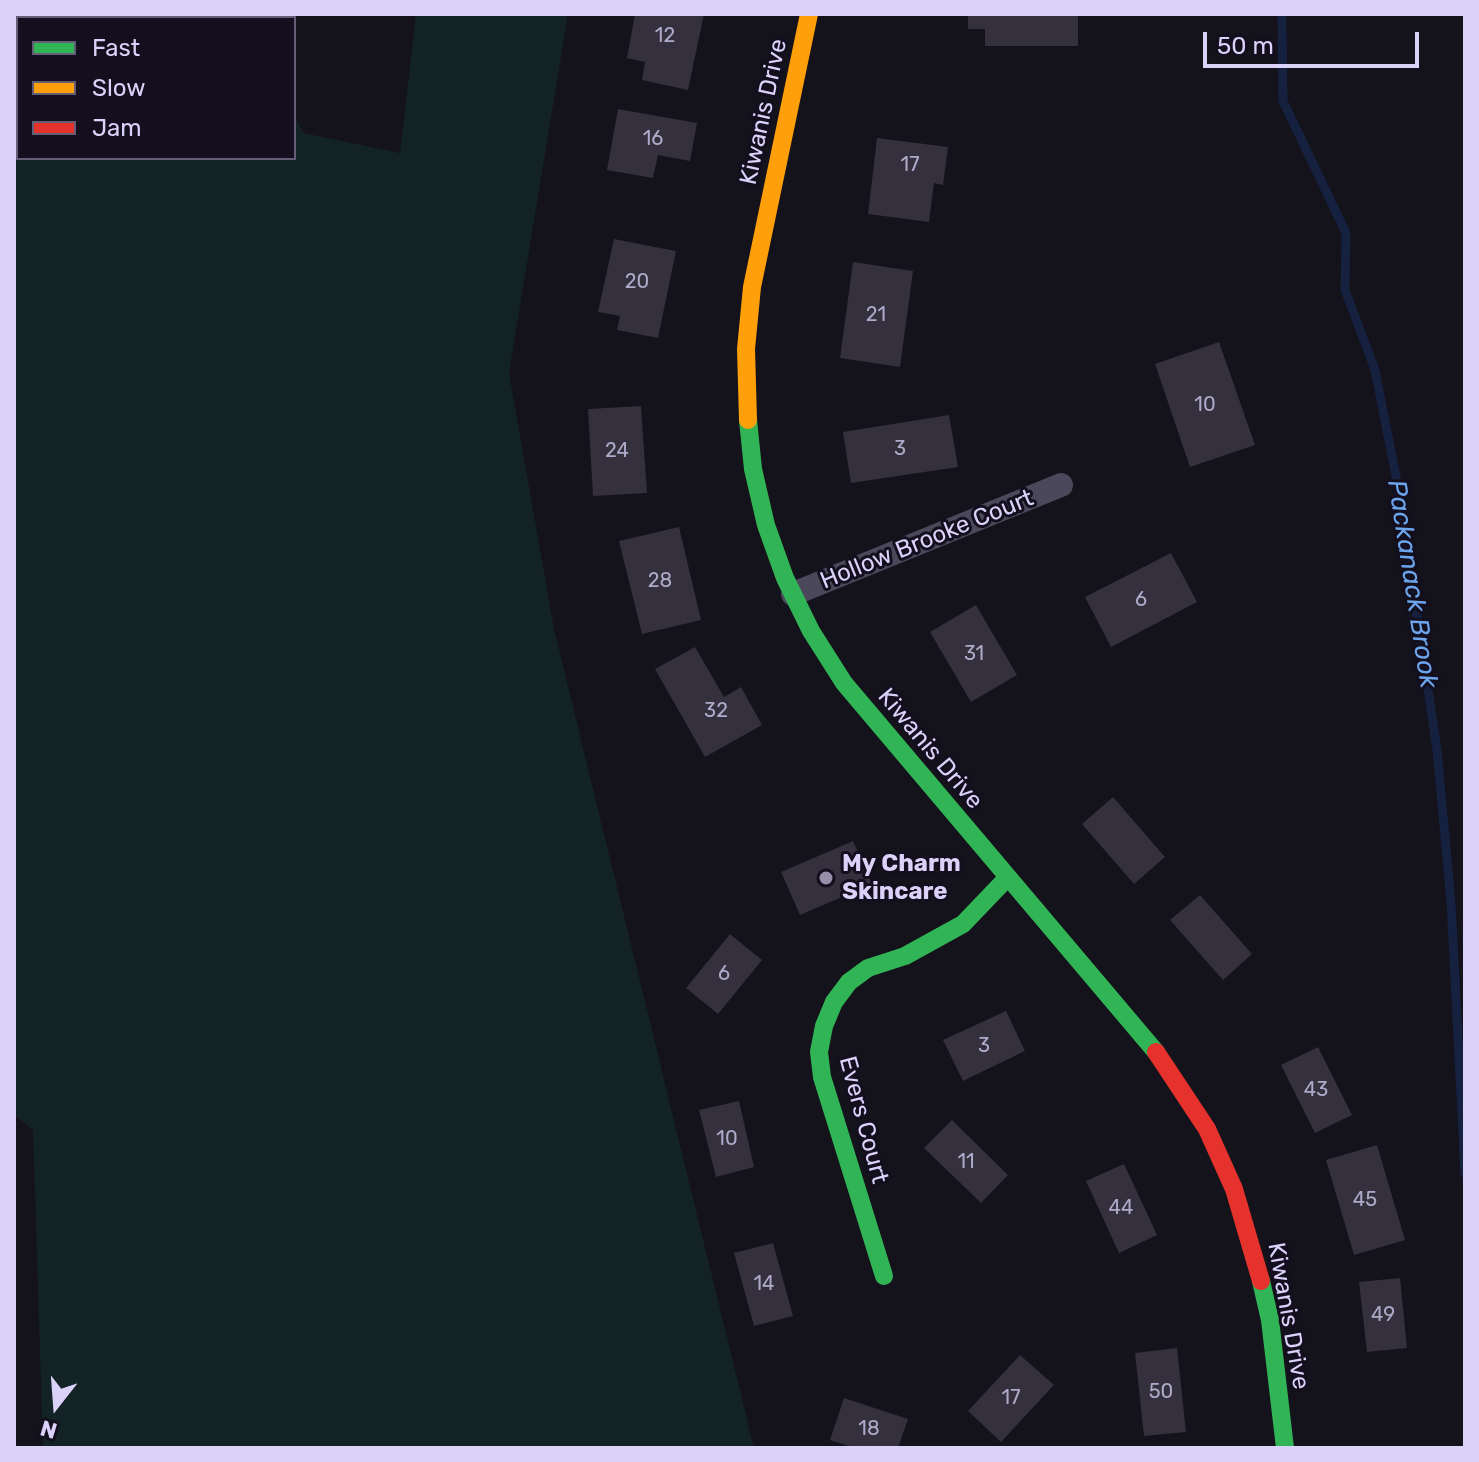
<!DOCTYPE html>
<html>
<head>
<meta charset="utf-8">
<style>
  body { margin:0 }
  #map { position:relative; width:1479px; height:1462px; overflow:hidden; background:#14121a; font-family:Rubik,sans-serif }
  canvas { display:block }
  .frame { position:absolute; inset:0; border:16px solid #dad2f9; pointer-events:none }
  .legend { position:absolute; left:16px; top:16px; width:280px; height:144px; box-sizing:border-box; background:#130f1e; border:2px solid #635d76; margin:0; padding:10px 14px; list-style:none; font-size:24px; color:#dad2f9 }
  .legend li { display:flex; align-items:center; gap:16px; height:40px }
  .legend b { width:40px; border:2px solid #635d76 }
  .north { position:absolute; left:16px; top:1366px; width:80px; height:80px; -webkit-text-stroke:6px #130f1e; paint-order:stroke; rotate:197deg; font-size:22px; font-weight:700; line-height:32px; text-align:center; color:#dad2f9 }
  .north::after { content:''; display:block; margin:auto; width:28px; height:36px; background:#dad2f9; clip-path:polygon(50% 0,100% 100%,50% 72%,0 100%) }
  .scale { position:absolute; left:1203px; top:32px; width:216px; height:36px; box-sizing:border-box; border:4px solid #dad2f9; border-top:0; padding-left:10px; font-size:24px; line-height:28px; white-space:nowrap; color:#dad2f9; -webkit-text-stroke:6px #130f1e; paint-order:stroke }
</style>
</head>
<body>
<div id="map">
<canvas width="1479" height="1462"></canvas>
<div class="frame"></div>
<ul class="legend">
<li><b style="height:10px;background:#30b455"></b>Fast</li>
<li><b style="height:10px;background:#ff9f0a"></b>Slow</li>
<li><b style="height:10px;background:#e5322d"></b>Jam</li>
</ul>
<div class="north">N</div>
<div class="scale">50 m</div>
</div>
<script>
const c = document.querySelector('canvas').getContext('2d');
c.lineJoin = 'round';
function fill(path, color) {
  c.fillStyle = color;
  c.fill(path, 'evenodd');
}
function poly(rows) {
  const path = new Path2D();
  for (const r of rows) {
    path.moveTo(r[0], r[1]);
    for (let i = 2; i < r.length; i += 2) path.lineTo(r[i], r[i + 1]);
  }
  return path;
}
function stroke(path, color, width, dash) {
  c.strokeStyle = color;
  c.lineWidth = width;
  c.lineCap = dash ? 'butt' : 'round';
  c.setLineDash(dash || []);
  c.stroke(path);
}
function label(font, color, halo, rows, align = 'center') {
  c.font = font + ' Rubik,sans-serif';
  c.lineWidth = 6;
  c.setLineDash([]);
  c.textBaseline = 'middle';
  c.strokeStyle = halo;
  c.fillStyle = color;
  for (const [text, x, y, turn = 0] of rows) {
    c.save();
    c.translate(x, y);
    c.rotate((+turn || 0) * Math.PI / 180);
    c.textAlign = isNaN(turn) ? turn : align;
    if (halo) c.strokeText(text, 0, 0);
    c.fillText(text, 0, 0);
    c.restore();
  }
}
fill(poly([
  [14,14,258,14,259,18,18,18,18,158,294,158,294,116,304,133,400,153,416,14,568,14,509,373,554,629,754,1448,43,1448,33,1130,14,1115]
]), '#132325');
stroke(poly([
  [1282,14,1283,101,1346,233,1345,290,1375,370,1398,487,1437,750,1451,902,1465,1174]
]), '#15213e', 9);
fill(poly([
  [635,14,704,14,688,90,642,80,645,62,627,58],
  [968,14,1078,14,1078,46,985,46,985,29,968,29],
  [618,109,697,123,690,161,658,155,653,178,607,170],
  [877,138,948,147,943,185,934,183,929,222,868,214],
  [614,239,676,251,658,338,617,330,620,316,598,312],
  [853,262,913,271,900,367,840,358],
  [1219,342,1255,445,1190,467,1155,364],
  [641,406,647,493,593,496,588,409],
  [949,415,958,467,851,483,843,432],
  [679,527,701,620,642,634,619,541],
  [1171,553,1197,602,1111,647,1085,597],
  [976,605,1017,675,971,702,930,632],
  [695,647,724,697,741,687,762,725,705,757,655,669],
  [1113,797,1165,857,1134,884,1082,824],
  [853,841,872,884,800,915,781,872],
  [1200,895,1252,954,1223,980,1170,920],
  [730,934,762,960,718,1014,686,988],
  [1006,1011,1025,1051,963,1081,943,1040],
  [1318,1047,1352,1115,1315,1133,1281,1065],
  [739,1101,754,1167,716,1177,699,1110],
  [952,1120,1008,1175,981,1203,924,1148],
  [1377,1145,1405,1240,1354,1255,1326,1160],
  [1124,1164,1157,1235,1119,1253,1086,1181],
  [773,1243,793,1316,754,1326,734,1253],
  [1400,1278,1407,1348,1367,1352,1359,1282],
  [1177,1348,1186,1432,1144,1436,1135,1353],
  [1020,1355,1054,1385,1001,1442,968,1411],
  [844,1398,908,1419,898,1448,855,1448,830,1440]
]), '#34303d');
stroke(poly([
  [793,594,1061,485]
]), '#4a485a', 24);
stroke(poly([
  [748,420,753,469,766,525,785,578,811,631,844,683,1156,1052],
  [884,1276,822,1077,819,1052,824,1026,834,1002,849,982,868,968,905,956,963,924,1008,877],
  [1261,1281,1270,1320,1285,1448]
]), '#30b455', 18);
stroke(poly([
  [748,420,746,349,752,287,809,14]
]), '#ff9f0a', 18);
stroke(poly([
  [1156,1052,1207,1129,1234,1189,1261,1281]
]), '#e5322d', 18);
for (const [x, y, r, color] of [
  [826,878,8,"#958fab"]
]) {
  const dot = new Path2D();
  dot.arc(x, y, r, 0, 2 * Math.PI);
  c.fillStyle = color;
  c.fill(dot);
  stroke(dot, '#130f1e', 3);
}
label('20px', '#b0aaca', null, [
  ["12",665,36],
  ["16",653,139],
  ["17",910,165],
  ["20",637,282],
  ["21",876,315],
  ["10",1205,405],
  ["3",900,449],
  ["24",617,451],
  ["28",660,581],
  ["6",1141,600],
  ["31",974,654],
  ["32",716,711],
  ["6",724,974],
  ["3",984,1046],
  ["43",1316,1090],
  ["10",727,1139],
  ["11",966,1162],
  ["45",1365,1200],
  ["44",1121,1208],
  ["14",764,1284],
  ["49",1383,1315],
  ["50",1161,1392],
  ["17",1011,1398],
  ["18",869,1429]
]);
label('24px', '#dad2f9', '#130f1e', [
  ["Kiwanis Drive",764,112,-78],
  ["Hollow Brooke Court",927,540,-22],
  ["Kiwanis Drive",930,749,50],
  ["Evers Court",863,1120,75],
  ["Kiwanis Drive",1288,1316,80]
]);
label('bold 24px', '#dad2f9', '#130f1e', [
  ["My Charm",842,864],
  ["Skincare",842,892]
], 'left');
label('italic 26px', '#6da5ec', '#130f1e', [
  ["Packanack Brook",1412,584,81]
]);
</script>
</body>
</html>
